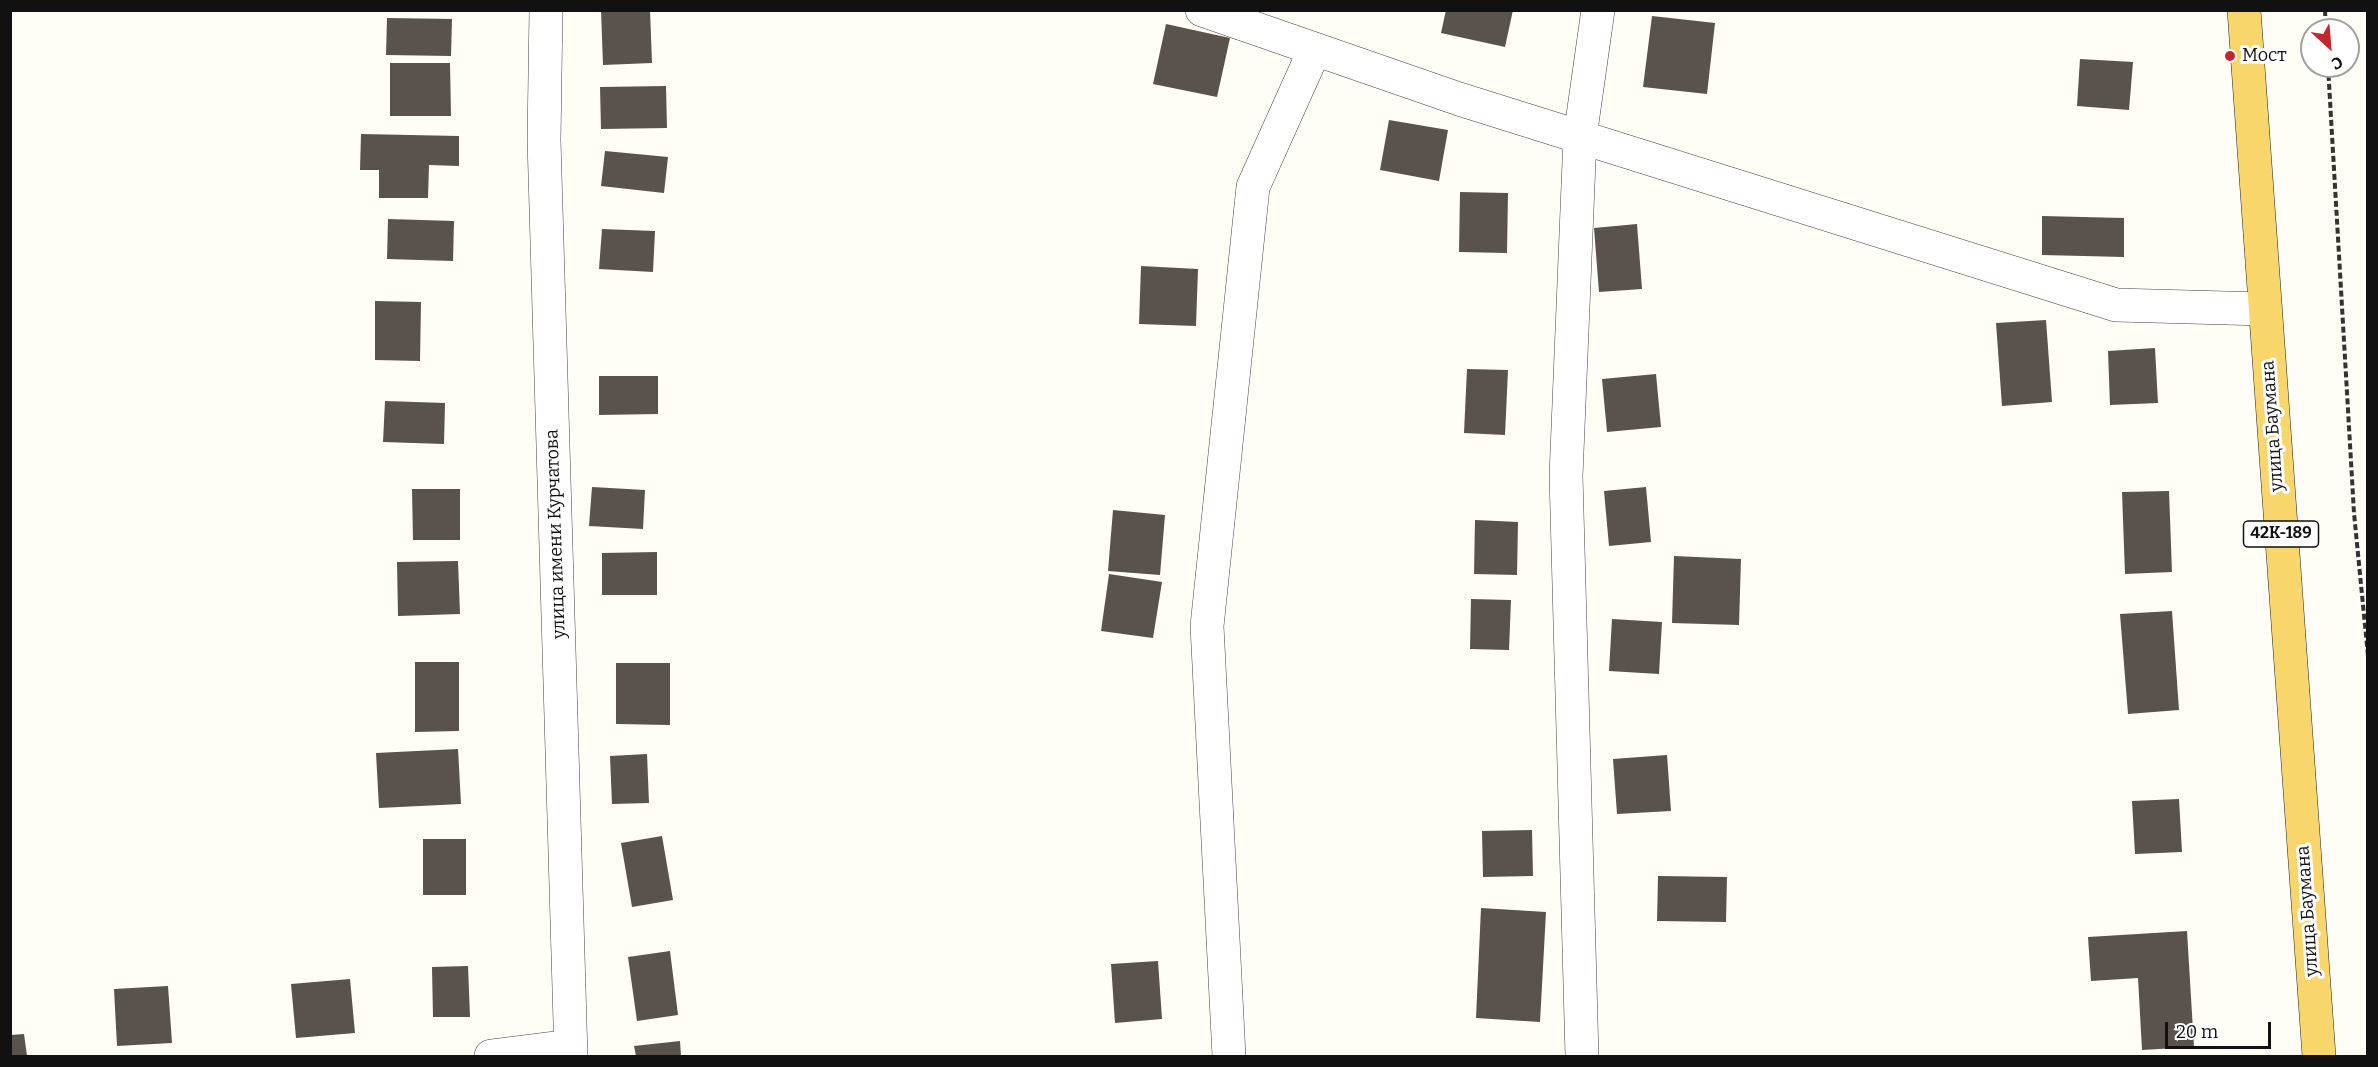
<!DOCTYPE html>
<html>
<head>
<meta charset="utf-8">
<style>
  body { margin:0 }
  #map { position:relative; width:2378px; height:1067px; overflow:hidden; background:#fffdf5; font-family:Bitter,serif }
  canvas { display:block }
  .frame { position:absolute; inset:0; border:12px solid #111; pointer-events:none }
  .north { position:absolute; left:2300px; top:18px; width:60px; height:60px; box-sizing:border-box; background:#fff; border:2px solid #a0a0a0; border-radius:50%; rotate:154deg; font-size:16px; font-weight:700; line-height:24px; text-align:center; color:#111 }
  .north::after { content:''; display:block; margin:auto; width:21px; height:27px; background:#c4262e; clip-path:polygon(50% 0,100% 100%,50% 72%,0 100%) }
  .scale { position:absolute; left:2165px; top:1022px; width:106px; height:27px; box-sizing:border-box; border:3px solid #111; border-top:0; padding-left:8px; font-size:18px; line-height:21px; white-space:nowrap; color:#111; -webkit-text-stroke:4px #fff; paint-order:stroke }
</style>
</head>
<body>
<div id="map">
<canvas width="2378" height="1067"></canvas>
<div class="frame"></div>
<div class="north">С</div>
<div class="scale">20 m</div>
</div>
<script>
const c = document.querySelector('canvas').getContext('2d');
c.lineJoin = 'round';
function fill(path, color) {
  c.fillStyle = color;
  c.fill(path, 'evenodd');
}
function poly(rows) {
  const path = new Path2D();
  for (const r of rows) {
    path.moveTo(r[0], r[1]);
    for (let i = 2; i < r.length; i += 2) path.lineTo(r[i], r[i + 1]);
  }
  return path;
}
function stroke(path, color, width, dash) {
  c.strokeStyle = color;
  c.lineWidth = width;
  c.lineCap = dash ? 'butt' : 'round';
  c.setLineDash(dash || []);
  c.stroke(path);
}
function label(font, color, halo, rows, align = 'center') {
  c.font = font + ' Bitter,serif';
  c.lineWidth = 6;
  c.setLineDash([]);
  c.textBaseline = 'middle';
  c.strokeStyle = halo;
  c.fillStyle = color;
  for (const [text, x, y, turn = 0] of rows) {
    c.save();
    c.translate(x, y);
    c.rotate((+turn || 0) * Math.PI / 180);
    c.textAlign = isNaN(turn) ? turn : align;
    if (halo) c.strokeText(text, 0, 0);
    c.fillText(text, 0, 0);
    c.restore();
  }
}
fill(poly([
  [601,10,650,10,652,63,603,65],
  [1446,10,1513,10,1505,47,1441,33],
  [1652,16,1715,23,1707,94,1643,87],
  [387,18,452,19,451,56,386,55],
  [1166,24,1230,38,1217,97,1153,84],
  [2080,59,2133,62,2129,110,2077,106],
  [390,63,450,63,451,116,390,116],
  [666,86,667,128,601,129,600,87],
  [1389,120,1448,130,1439,181,1380,170],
  [361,134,459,136,459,166,429,165,428,198,379,198,379,170,360,170],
  [605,151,668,157,664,193,601,186],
  [1460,192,1508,193,1507,253,1459,252],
  [2042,216,2124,218,2124,257,2042,255],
  [388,219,454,221,453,261,387,259],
  [1637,224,1642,289,1599,292,1594,228],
  [602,229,655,231,653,272,599,269],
  [1141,266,1198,269,1196,326,1139,324],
  [375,301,421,302,420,361,375,360],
  [2046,320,2052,402,2002,406,1996,323],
  [2155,348,2158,403,2110,405,2108,351],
  [1467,369,1508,370,1505,435,1464,433],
  [1656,374,1661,427,1607,432,1602,379],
  [599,376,658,376,658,414,599,415],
  [385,401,445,403,444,444,383,442],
  [592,487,645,490,643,529,589,526],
  [1646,487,1651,542,1609,546,1604,491],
  [412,489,460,489,460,540,413,540],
  [2169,491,2172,572,2125,574,2122,492],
  [1113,510,1165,515,1160,575,1108,571],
  [1475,520,1518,522,1517,575,1474,574],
  [657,552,657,595,602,595,602,553],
  [1674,556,1741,559,1739,625,1672,623],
  [458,561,460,614,398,616,397,562],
  [1109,574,1162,582,1153,638,1101,631],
  [1471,599,1511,600,1509,650,1470,649],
  [2172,611,2179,710,2128,714,2120,614],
  [1612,619,1662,622,1659,674,1609,671],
  [415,662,459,662,459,731,415,732],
  [616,663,670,663,670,725,616,724],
  [458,749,461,804,379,808,376,753],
  [647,754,649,803,612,804,610,756],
  [1667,755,1671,811,1617,814,1613,759],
  [2179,799,2182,852,2135,854,2132,801],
  [1532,830,1533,876,1483,877,1482,831],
  [662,836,673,900,632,907,621,843],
  [423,839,466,839,466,895,423,895],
  [1658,876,1727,877,1726,922,1657,921],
  [1481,908,1546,912,1540,1022,1476,1018],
  [2187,931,2194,1047,2142,1050,2138,978,2091,981,2088,937],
  [670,951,678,1015,637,1021,628,957],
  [1158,961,1162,1019,1115,1023,1111,964],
  [468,966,470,1017,433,1017,432,967],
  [350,979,355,1033,296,1038,291,984],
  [168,986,172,1043,117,1046,114,989],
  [24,1034,27,1056,10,1056,10,1035],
  [680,1041,681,1056,636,1056,634,1046]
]), '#5a524d');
const minor = poly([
  [546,10,544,140,571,1056],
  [1202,10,1459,99,2116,305,2264,309],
  [491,1056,570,1046],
  [1229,1056,1207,626,1253,187,1315,49],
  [1582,1056,1566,476,1580,137,1598,10]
]);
const major = poly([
  [2244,10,2319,1056]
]);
stroke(minor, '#444', 34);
stroke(major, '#222', 34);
stroke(poly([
  [2325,10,2326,30],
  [2328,66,2354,513,2368,656]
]), '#333', 4, [6, 3]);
stroke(minor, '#fff', 33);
stroke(major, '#f9d66b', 33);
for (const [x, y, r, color] of [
  [2230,56,6,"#c4262e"]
]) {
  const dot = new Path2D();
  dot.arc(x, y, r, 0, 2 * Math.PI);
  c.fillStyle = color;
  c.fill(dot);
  stroke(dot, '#fff', 2);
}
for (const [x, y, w] of [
  [2281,534,75]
]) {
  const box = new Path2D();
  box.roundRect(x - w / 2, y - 13, w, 26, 4.5);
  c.fillStyle = '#fff';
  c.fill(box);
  stroke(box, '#111', 1.5);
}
label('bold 16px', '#111', null, [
  ["42К-189",2281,534]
]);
label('18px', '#111', '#fff', [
  ["Мост",2242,56]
], 'left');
label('18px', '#111', '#fff', [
  ["улица Баумана",2273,426,-94],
  ["улица имени Курчатова",556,534,-92],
  ["улица Баумана",2308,911,-94]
]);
</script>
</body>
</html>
